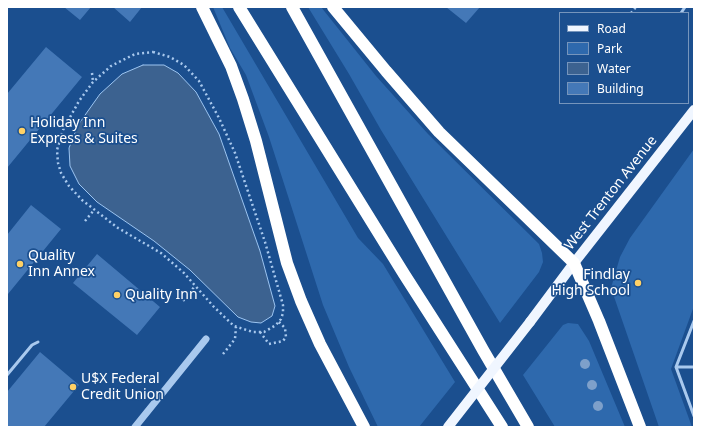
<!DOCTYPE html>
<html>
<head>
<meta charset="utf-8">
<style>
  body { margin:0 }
  #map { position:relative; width:701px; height:434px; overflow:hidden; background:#1b4f8f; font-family:"Noto Sans",sans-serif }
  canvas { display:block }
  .frame { position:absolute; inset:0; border:8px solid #fff; pointer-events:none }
  .legend { position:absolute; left:559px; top:12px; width:130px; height:92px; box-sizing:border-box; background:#1b4f8f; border:1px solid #7695bc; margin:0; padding:5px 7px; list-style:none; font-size:12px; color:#fff }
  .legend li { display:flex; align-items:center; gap:8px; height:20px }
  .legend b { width:20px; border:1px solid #7695bc }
</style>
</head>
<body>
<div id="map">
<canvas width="701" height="434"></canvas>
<div class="frame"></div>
<ul class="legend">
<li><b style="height:5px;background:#f0f6ff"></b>Road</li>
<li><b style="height:11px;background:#2e69ad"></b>Park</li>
<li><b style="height:11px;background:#3c6290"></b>Water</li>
<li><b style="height:11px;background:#4478b7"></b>Building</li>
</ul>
</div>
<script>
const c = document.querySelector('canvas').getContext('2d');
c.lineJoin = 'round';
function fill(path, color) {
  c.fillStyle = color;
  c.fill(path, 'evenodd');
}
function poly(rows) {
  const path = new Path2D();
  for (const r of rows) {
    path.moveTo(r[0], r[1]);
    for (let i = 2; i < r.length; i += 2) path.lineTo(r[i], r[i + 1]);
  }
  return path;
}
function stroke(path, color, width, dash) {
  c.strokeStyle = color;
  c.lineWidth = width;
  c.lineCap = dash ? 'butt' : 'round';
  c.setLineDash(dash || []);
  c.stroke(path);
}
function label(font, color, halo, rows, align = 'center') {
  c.font = font + ' "Noto Sans",sans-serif';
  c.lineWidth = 3.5;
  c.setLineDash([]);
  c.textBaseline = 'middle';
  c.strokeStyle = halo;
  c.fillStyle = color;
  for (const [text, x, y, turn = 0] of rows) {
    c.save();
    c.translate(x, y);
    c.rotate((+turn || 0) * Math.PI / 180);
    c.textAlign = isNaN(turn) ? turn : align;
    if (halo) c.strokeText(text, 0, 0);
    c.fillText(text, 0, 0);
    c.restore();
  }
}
fill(poly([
  [213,7,222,7,358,238,383,264,455,382,419,427,378,427,349,367,323,305,269,137,246,75,230,48],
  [308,7,321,7,376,76,428,134,539,244,542,253,543,262,539,272,500,323,381,130,349,74],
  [694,149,694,306,671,369,692,427,659,427,611,288,620,257,630,238],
  [568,323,578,324,589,341,625,427,555,427,523,375,563,325]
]), '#2e69ad');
const water = poly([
  [143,65,164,65,178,73,196,92,219,134,260,251,275,306,272,316,261,323,251,322,238,317,190,270,154,241,97,202,79,184,70,166,69,148,78,125,100,94,122,74,143,65]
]);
fill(water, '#3c6290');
stroke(water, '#9cc4f0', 1);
fill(poly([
  [64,7,91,7,80,20],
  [113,7,142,7,130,22],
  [446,7,480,7,466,23],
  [46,47,82,77,7,168,7,94],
  [31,205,61,229,8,294,7,293,7,235],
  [97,254,160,307,137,335,73,283],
  [40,352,79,385,44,427,7,427,7,392]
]), '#4478b7');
stroke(poly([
  [631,13,636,7],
  [153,52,170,57,184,65,199,81,219,118,235,153,265,242,283,305,283,313,281,319,276,325,264,332,253,332,234,326,214,307,184,273,169,260,161,253,118,228,82,200,69,186,61,173,58,163,57,150,63,130,79,101,93,82,111,66,135,54,153,52],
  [92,73,93,82],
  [85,221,94,210],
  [183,301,195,286],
  [260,332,269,344,283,341,286,337,285,328,279,322],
  [223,354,235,339,236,327]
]), '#a9c9ee', 2.5, [2, 3]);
stroke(poly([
  [681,13,685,7],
  [694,321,676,367,694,367],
  [676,367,694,416],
  [7,375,32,345,38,342]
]), '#a9c9ee', 3);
stroke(poly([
  [135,427,206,339]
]), '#a9c9ee', 7);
stroke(poly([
  [530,322,574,263,694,110]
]), '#f0f6ff', 10);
stroke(poly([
  [202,7,231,66,243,99,256,141,287,263,301,301,320,344,364,427],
  [239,7,404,274,502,427],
  [292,7,483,350,528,427],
  [333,7,386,71,439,132,574,263,599,321,640,427]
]), '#fff', 12);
stroke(poly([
  [448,427,530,322]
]), '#f0f6ff', 10);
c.fillStyle = '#7ea0ca';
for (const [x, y] of [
  [585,364],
  [592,385],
  [598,406]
]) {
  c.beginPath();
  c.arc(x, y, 5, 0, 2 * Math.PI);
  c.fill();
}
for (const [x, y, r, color] of [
  [22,131,4,"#ffd166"],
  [20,264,4,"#ffd166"],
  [638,283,4,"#ffd166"],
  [117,295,4,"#ffd166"],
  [73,387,4,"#ffd166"]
]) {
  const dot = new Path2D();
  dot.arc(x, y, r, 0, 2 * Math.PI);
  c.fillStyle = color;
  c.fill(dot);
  stroke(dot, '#1b4f8f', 1.5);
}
label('14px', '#fff', '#1b4f8f', [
  ["Holiday Inn",30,123],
  ["Express & Suites",30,139],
  ["Quality",28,256],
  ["Inn Annex",28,272],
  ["Findlay",630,275,"right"],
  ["High School",630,291,"right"],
  ["Quality Inn",125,295],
  ["U$X Federal",81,379],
  ["Credit Union",81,395]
], 'left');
label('14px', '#fff', '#1b4f8f', [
  ["West Trenton Avenue",611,193,-52]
]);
</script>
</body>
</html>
